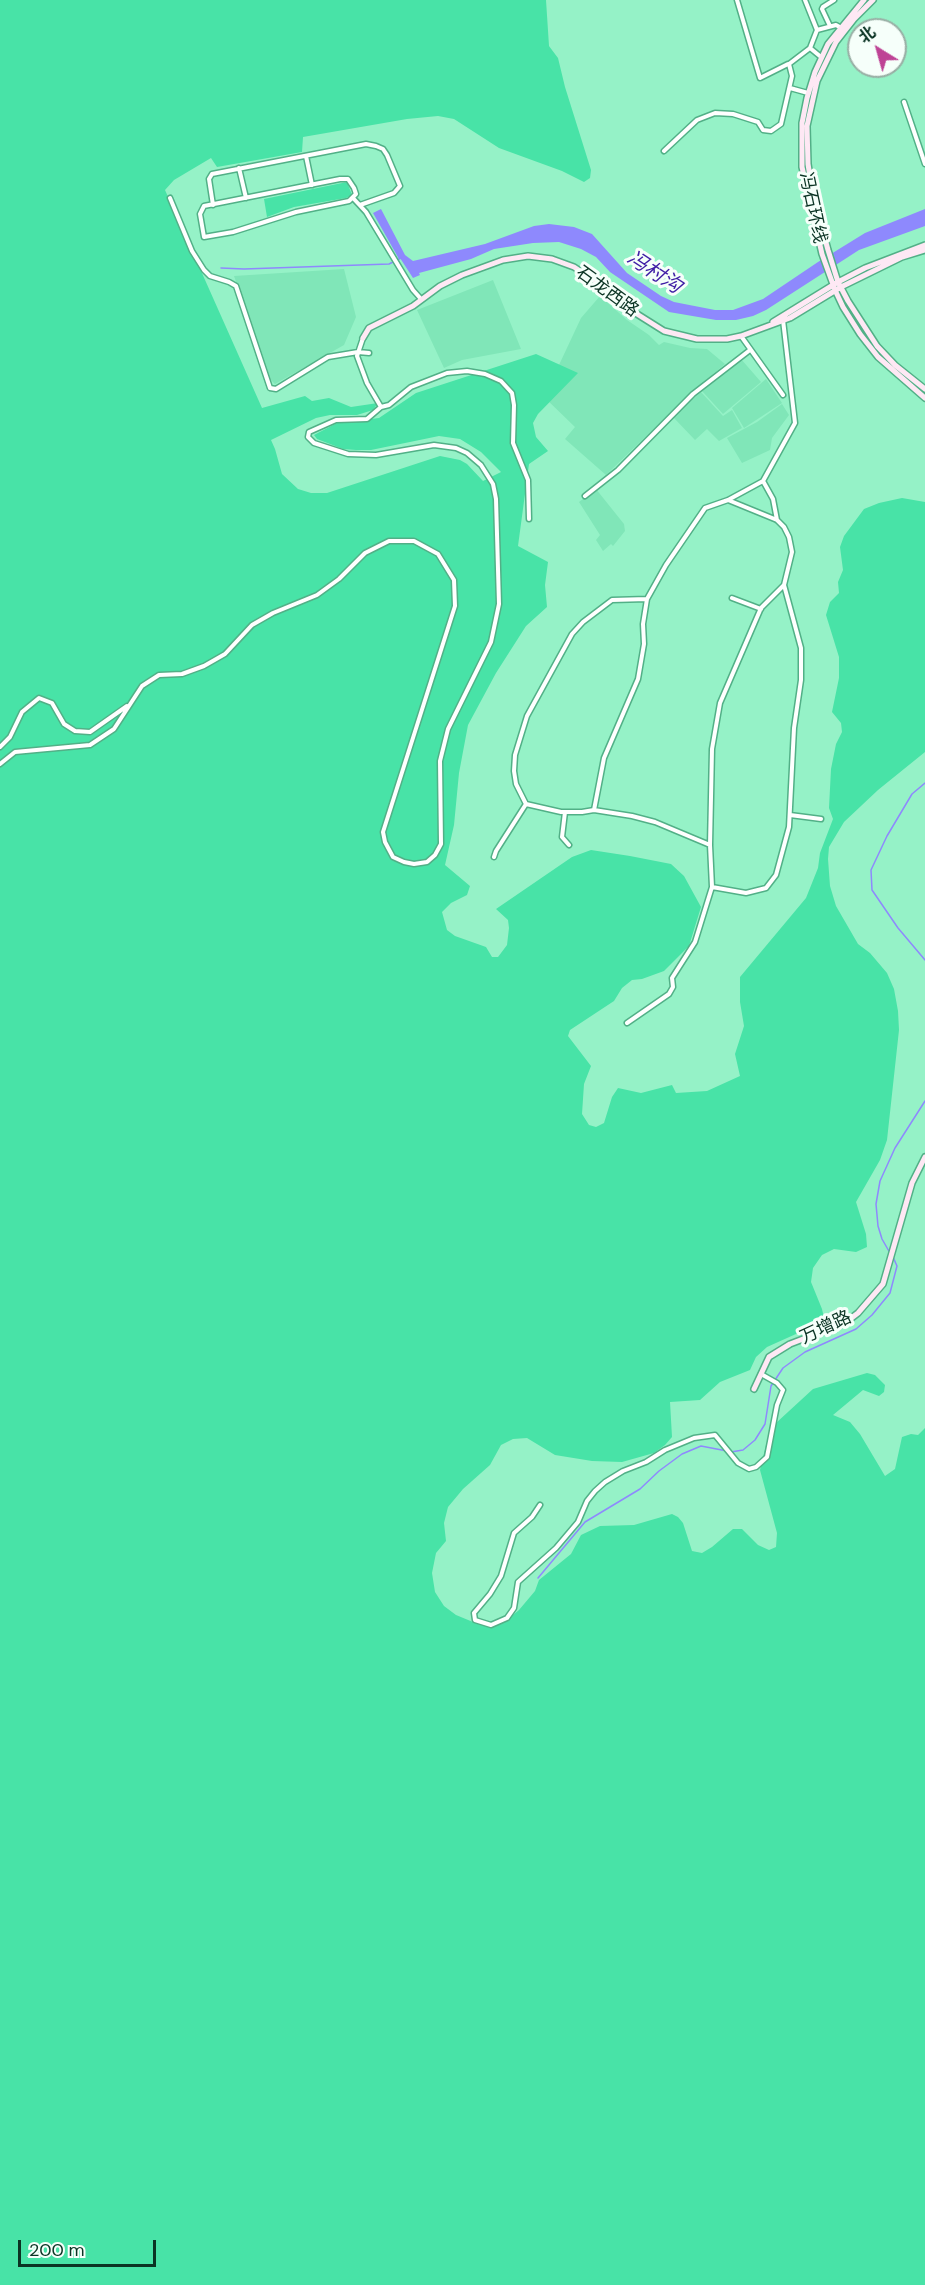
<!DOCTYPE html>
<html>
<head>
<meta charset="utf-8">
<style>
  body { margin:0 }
  #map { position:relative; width:925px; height:2285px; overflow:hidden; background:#95f2c7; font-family:"DM Sans","Noto Sans SC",sans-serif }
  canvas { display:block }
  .north { position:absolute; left:847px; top:18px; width:60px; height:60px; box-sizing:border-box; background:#f6fffa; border:2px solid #98aea4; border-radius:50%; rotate:323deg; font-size:16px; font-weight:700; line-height:24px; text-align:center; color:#0b3424 }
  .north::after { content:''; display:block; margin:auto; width:21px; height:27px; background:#be4395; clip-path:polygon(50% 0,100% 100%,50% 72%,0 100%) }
  .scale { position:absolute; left:18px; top:2240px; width:138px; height:27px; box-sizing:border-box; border:3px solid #0b3424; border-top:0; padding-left:8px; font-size:18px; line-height:21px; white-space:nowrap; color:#0b3424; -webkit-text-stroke:4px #f6fffa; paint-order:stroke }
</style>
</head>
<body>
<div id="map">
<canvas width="925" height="2285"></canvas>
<div class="north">北</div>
<div class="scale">200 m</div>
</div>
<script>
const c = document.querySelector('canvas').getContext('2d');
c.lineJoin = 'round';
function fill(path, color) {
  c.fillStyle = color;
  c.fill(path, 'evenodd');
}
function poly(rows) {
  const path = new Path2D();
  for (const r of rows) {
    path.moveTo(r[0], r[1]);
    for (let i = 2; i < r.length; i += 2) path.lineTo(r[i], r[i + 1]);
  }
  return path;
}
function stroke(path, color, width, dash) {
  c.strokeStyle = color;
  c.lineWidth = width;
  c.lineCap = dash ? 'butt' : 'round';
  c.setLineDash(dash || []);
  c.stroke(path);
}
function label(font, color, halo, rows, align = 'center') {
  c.font = font + ' "DM Sans","Noto Sans SC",sans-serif';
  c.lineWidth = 6;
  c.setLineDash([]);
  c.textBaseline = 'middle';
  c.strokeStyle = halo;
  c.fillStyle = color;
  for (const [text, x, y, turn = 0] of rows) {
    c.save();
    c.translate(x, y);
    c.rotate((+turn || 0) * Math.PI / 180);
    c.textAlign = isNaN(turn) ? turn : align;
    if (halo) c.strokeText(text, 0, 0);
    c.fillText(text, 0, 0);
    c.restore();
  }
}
fill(poly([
  [344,269,356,317,344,345,275,384,270,379,234,276],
  [493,280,521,349,462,360,444,368,417,310],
  [600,296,627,320,649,335,659,345,664,342,690,348,707,349,725,364,692,392,606,475,565,439,575,427,544,397,581,318],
  [741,359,761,382,723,414,702,391],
  [766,379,782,403,744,428,732,408],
  [701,392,723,416,732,410,742,428,719,441,707,429,695,440,673,417],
  [782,404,789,415,772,438,770,450,742,463,727,438,757,422],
  [596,489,624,524,625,531,613,546,611,544,603,551,596,540,600,535,579,502]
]), '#80e6b8');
fill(poly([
  [0,0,546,0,549,46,558,58,565,87,591,170,590,178,584,182,562,171,499,148,454,119,438,116,407,119,303,137,302,152,217,167,211,158,174,180,165,190,262,408,305,396,312,401,329,398,351,407,378,403,373,410,357,415,330,415,316,418,271,440,275,449,282,474,298,489,311,493,327,493,440,456,460,460,467,464,483,481,501,472,481,452,460,439,439,436,371,450,356,450,343,449,317,439,314,435,337,423,379,418,416,393,536,354,578,373,538,414,533,423,536,437,548,451,529,464,518,546,548,562,545,585,547,607,526,626,496,673,468,725,459,773,454,825,445,865,470,886,467,895,451,903,442,912,447,930,455,936,486,947,492,957,498,957,507,945,509,928,508,920,496,909,572,857,591,850,630,856,671,864,684,876,701,907,689,946,664,971,642,979,632,980,622,988,614,1001,570,1030,568,1036,591,1066,584,1084,582,1114,589,1125,596,1127,604,1123,612,1097,618,1088,641,1093,672,1085,676,1093,707,1091,740,1076,735,1054,744,1026,740,1002,740,977,806,898,818,868,820,853,833,819,829,808,831,769,836,744,842,732,841,723,832,712,839,678,839,657,826,615,830,602,839,593,838,582,843,570,840,547,844,536,864,509,879,503,902,498,925,502,925,752,878,790,844,822,829,847,828,859,830,886,836,906,858,944,870,953,887,973,894,989,898,1011,899,1030,887,1140,880,1160,856,1202,866,1234,867,1247,856,1252,834,1249,822,1255,813,1268,811,1282,822,1309,824,1318,816,1325,767,1347,756,1357,750,1370,720,1382,700,1400,670,1402,672,1437,665,1445,654,1453,622,1462,592,1461,555,1455,527,1438,513,1439,501,1445,490,1465,463,1489,448,1507,444,1523,446,1541,436,1553,432,1573,435,1592,444,1606,456,1615,473,1622,492,1625,507,1620,519,1610,535,1591,539,1580,571,1554,581,1535,600,1526,634,1525,672,1514,678,1517,683,1523,692,1551,702,1553,712,1547,733,1529,742,1529,758,1545,769,1550,776,1547,777,1533,760,1470,766,1445,776,1423,813,1389,867,1373,875,1375,885,1385,884,1392,879,1396,863,1390,833,1415,850,1422,860,1434,885,1476,895,1469,902,1437,911,1434,918,1435,925,1428,925,2285,0,2285],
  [347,182,352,195,346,198,294,207,267,217,264,199]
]), '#48e3a7');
fill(poly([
  [381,209,405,255,413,261,485,244,534,226,549,224,574,227,592,234,627,273,661,296,674,302,715,310,733,310,763,299,818,262,865,233,925,209,925,226,859,250,766,310,753,316,736,320,716,320,669,312,610,272,596,257,581,249,559,242,533,243,494,249,471,259,419,273,420,275,413,278,400,258,399,259,373,213]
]), '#8e89fd');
stroke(poly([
  [221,268,244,269,389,264,401,258],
  [925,783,912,794,887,836,871,870,872,890,898,928,925,960],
  [890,1253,882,1239,878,1226,876,1204,880,1181,895,1148,925,1101],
  [731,1452,743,1450,755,1440,765,1424,771,1386,783,1368,805,1352,856,1329,872,1315,890,1293,897,1266,893,1257],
  [538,1578,585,1522,640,1489,659,1471,682,1454,701,1446,727,1451]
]), '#8e89fd', 1.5);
const street = poly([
  [737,0,760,78,788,64],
  [805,0,817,30,836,25,843,29],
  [830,26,822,9,823,7,834,0],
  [810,48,821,57],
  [790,88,808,93],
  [904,102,925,164],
  [664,151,697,120,715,113,733,114,758,122,763,130,771,131,781,124,792,76,789,64,810,48,817,30],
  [306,156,312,185],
  [239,168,246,198],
  [340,179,348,179,354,188,356,194,349,201,296,212,233,232,204,237,200,214,204,206,340,179],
  [170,198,192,251,204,270,210,276,229,282,236,286,270,388,276,389,328,357,358,352,369,353],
  [353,198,366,212,413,290,421,299],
  [213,205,209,179,212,174,366,144,376,146,383,149,387,155,400,186,394,193,360,205],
  [741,336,783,395],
  [381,407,389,405,411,387,447,373,467,371,485,374,501,381,512,393,514,405,513,443,528,480,529,519],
  [763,481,795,423,783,320],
  [585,496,618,470,693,394,750,350],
  [732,598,761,609],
  [647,599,612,600,583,622,572,634,527,716,515,755,514,771,516,784,526,804,561,812,582,812,594,810,632,816,655,822,710,845],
  [0,747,10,737,22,712,39,698,52,703,64,724,75,731,90,732,127,706],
  [0,764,15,752,90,745,114,729,142,686,159,675,182,674,204,666,225,654,252,625,273,613,317,595,339,579,365,553,389,541,414,541,438,554,454,580,455,606,383,832,385,842,393,857,404,862,414,864,427,862,435,855,441,844,440,761,448,729,491,642,499,604,496,499,493,484,481,465,467,453,456,448,434,445,376,455,348,454,314,443,308,437,309,432,336,420,367,419,381,407,367,383,357,356,363,338],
  [594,810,604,758,638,679,644,644,643,624,647,599,666,565,705,508,728,500,763,481,773,499,777,520],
  [565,812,562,837,569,845],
  [790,815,821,819],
  [494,857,496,851,526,804],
  [712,887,746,893,766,888,776,875,789,827,794,728,801,680,801,648,784,585,792,552,789,537,784,527,777,520,728,500],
  [627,1023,669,994,673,987,672,978,695,942,712,887,710,845,712,749,720,703,761,608,784,585],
  [540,1505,532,1517,514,1533,501,1576,490,1594,474,1613,475,1620,491,1625,507,1618,514,1608,518,1582,556,1548,578,1522,587,1501,595,1491,605,1482,623,1471,646,1462,665,1450,694,1438,715,1435,738,1463,749,1469,756,1467,767,1457,777,1405,783,1390,777,1383,761,1374]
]);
const secondary = poly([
  [864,0,828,44,815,72,807,98,802,123,802,167,822,254,835,290,843,307,860,334,878,357,925,398],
  [873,0,854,19,836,42,817,81,807,126,808,164,813,195,828,250,838,282,848,301,877,346,895,365,925,389],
  [773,322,838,282,865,268,925,245],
  [363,338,369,328,413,306,440,286,462,275,503,260,528,256,552,259,574,267,598,283,629,309,664,331,697,339,727,339,741,336,790,318,841,287,902,257,925,250],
  [754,1389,769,1357,790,1344,845,1323,858,1313,883,1284,912,1183,925,1157]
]);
stroke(street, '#52b087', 7);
stroke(secondary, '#52b087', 8);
stroke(street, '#fff', 4);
stroke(secondary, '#fee8f4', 5);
label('18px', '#0b3424', '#f6fffa', [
  ["冯石环线",812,208,78],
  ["石龙西路",607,292,36],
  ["万增路",826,1328,-25]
]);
label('italic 20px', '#3e1da5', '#f6fffa', [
  ["冯村沟",654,273,33]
]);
</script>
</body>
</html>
